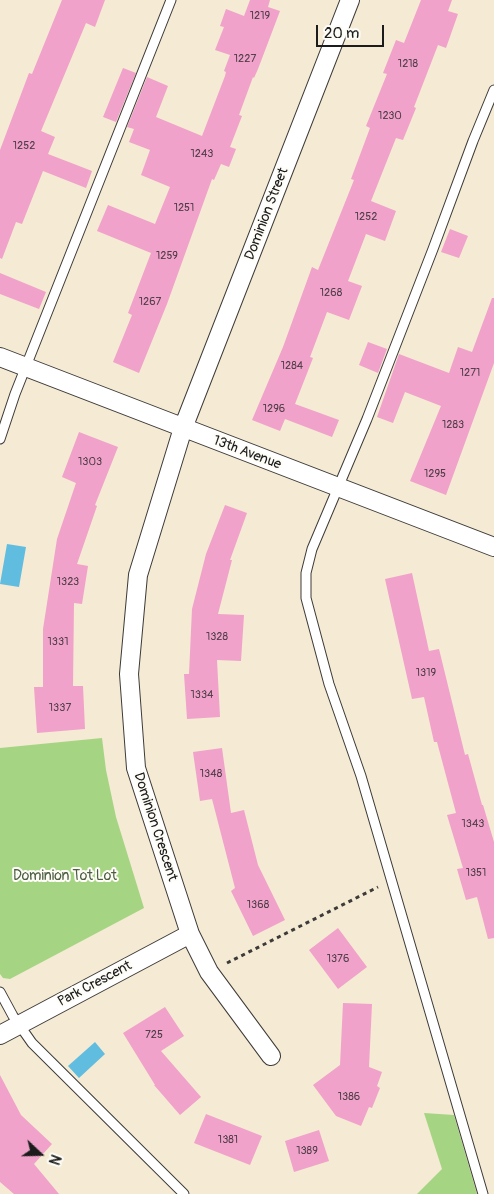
<!DOCTYPE html>
<html>
<head>
<meta charset="utf-8">
<style>
  body { margin:0 }
  #map { position:relative; width:494px; height:1194px; overflow:hidden; background:#f5ead4; font-family:Pangolin,sans-serif }
  canvas { display:block }
  .north { position:absolute; left:15px; top:1129px; width:50px; height:50px; -webkit-text-stroke:4px #fdfcf7; paint-order:stroke; rotate:111deg; font-size:14px; font-weight:700; line-height:20px; text-align:center; color:#1c1c1c }
  .north::after { content:''; display:block; margin:auto; width:18px; height:22px; background:#1c1c1c; clip-path:polygon(50% 0,100% 100%,50% 72%,0 100%) }
  .scale { position:absolute; left:316px; top:25px; width:68px; height:22px; box-sizing:border-box; border:2px solid #1c1c1c; border-top:0; padding-left:6px; font-size:15px; line-height:18px; white-space:nowrap; color:#1c1c1c; -webkit-text-stroke:4px #fdfcf7; paint-order:stroke }
</style>
</head>
<body>
<div id="map">
<canvas width="494" height="1194"></canvas>
<div class="north">N</div>
<div class="scale">20 m</div>
</div>
<script>
const c = document.querySelector('canvas').getContext('2d');
c.lineJoin = 'round';
function fill(path, color) {
  c.fillStyle = color;
  c.fill(path, 'evenodd');
}
function poly(rows) {
  const path = new Path2D();
  for (const r of rows) {
    path.moveTo(r[0], r[1]);
    for (let i = 2; i < r.length; i += 2) path.lineTo(r[i], r[i + 1]);
  }
  return path;
}
function stroke(path, color, width, dash) {
  c.strokeStyle = color;
  c.lineWidth = width;
  c.lineCap = dash ? 'butt' : 'round';
  c.setLineDash(dash || []);
  c.stroke(path);
}
function label(font, color, halo, rows, align = 'center') {
  c.font = font + ' Pangolin,sans-serif';
  c.lineWidth = 4;
  c.setLineDash([]);
  c.textBaseline = 'middle';
  c.strokeStyle = halo;
  c.fillStyle = color;
  for (const [text, x, y, turn = 0] of rows) {
    c.save();
    c.translate(x, y);
    c.rotate((+turn || 0) * Math.PI / 180);
    c.textAlign = isNaN(turn) ? turn : align;
    if (halo) c.strokeText(text, 0, 0);
    c.fillText(text, 0, 0);
    c.restore();
  }
}
fill(poly([
  [102,738,106,770,116,817,144,908,10,979,3,978,0,974,0,748],
  [424,1113,454,1115,477,1194,417,1194,442,1169]
]), '#a5d583');
fill(poly([
  [7,544,26,547,19,587,0,584],
  [95,1042,105,1054,79,1078,68,1066]
]), '#61bddf');
fill(poly([
  [62,0,105,0,95,27,86,23,41,131,55,137,48,154,92,171,86,188,43,171,22,224,16,222,2,259,0,258,0,150,29,73,32,74],
  [250,0,270,0,268,7,280,11,258,69,254,78,253,77,239,115,242,116,230,147,236,149,229,167,221,164,214,180,212,179,167,304,139,373,113,362,132,315,128,313,151,253,97,231,108,205,155,224,170,187,141,175,150,150,129,142,134,129,127,127,147,77,168,86,156,117,202,136,225,76,226,72,224,71,230,55,215,50,224,27,220,26,226,9,244,16],
  [421,0,452,0,448,11,458,14,446,48,438,45,414,107,416,108,403,140,396,138,371,201,396,211,385,241,366,234,348,281,362,286,349,320,327,312,310,357,313,358,295,404,339,420,332,437,285,419,280,431,252,420,283,347,312,267,318,270,354,180,351,179,370,128,366,126,387,74,383,73,396,40,404,43],
  [123,68,136,73,116,122,103,117],
  [450,229,468,236,459,258,441,252],
  [0,273,46,292,39,309,0,294],
  [492,298,494,298,494,363,446,495,410,481,441,406,405,392,393,423,377,417,399,354,449,373,458,347,472,352],
  [368,342,387,349,378,373,359,365],
  [79,432,118,447,95,505,97,506,77,564,88,566,82,604,74,603,73,686,83,686,85,729,37,733,34,687,43,687,43,629,57,539,76,483,62,477],
  [225,505,247,513,230,560,232,560,218,614,244,615,241,661,217,660,220,717,187,719,184,674,189,674,192,609,206,554],
  [412,573,429,651,439,649,465,755,468,754,482,805,483,805,494,842,494,938,488,939,477,897,466,900,457,869,463,868,447,815,456,813,437,742,434,742,424,697,412,699,398,637,385,579],
  [222,748,231,813,244,810,258,865,285,920,253,936,231,891,235,888,212,799,200,801,193,752],
  [338,928,367,967,338,989,309,950],
  [343,1003,372,1004,369,1067,382,1072,377,1086,380,1088,372,1108,369,1107,361,1126,336,1116,313,1085,340,1065],
  [165,1007,184,1036,161,1051,201,1097,180,1115,154,1085,155,1085,123,1033],
  [0,1075,21,1115,52,1144,34,1164,59,1194,14,1194,0,1182],
  [206,1114,262,1136,250,1165,194,1143],
  [319,1130,329,1161,294,1172,285,1141]
]), '#f0a2ca');
const service = poly([
  [0,439,15,394,171,0],
  [0,992,13,1016,32,1043,184,1194],
  [483,1194,361,776,329,684,306,598,306,573,312,549,367,419,433,249,473,141,494,90]
]);
const minor = poly([
  [0,357,494,547],
  [0,1035,190,934],
  [271,1056,209,972,190,934,136,768,129,674,138,575,183,428,350,0]
]);
stroke(service, '#3d3b38', 11);
stroke(minor, '#3d3b38', 20);
stroke(poly([
  [227,963,378,887]
]), '#3d3b38', 3, [4, 4]);
stroke(service, '#fff', 9);
stroke(minor, '#fff', 18);
label('11px', '#513e48', null, [
  ["1219",260,16],
  ["1227",245,59],
  ["1218",408,64],
  ["1230",390,116],
  ["1252",24,146],
  ["1243",202,154],
  ["1251",184,208],
  ["1252",366,217],
  ["1259",167,256],
  ["1268",331,293],
  ["1267",150,302],
  ["1284",292,366],
  ["1271",470,373],
  ["1296",274,409],
  ["1283",453,425],
  ["1303",90,462],
  ["1295",435,474],
  ["1323",68,582],
  ["1328",217,637],
  ["1331",58,642],
  ["1319",426,673],
  ["1334",202,695],
  ["1337",60,708],
  ["1348",211,774],
  ["1343",473,824],
  ["1351",476,873],
  ["1368",258,905],
  ["1376",338,959],
  ["725",154,1035],
  ["1386",349,1097],
  ["1381",228,1140],
  ["1389",307,1151]
]);
label('14px', '#1c1c1c', '#fdfcf7', [
  ["Dominion Street",267,214,-69],
  ["13th Avenue",247,453,21],
  ["Dominion Crescent",155,827,72],
  ["Park Crescent",95,984,-28]
]);
label('14px', '#4c5d40', '#fdfcf7', [
  ["Dominion Tot Lot",65,876]
]);
</script>
</body>
</html>
